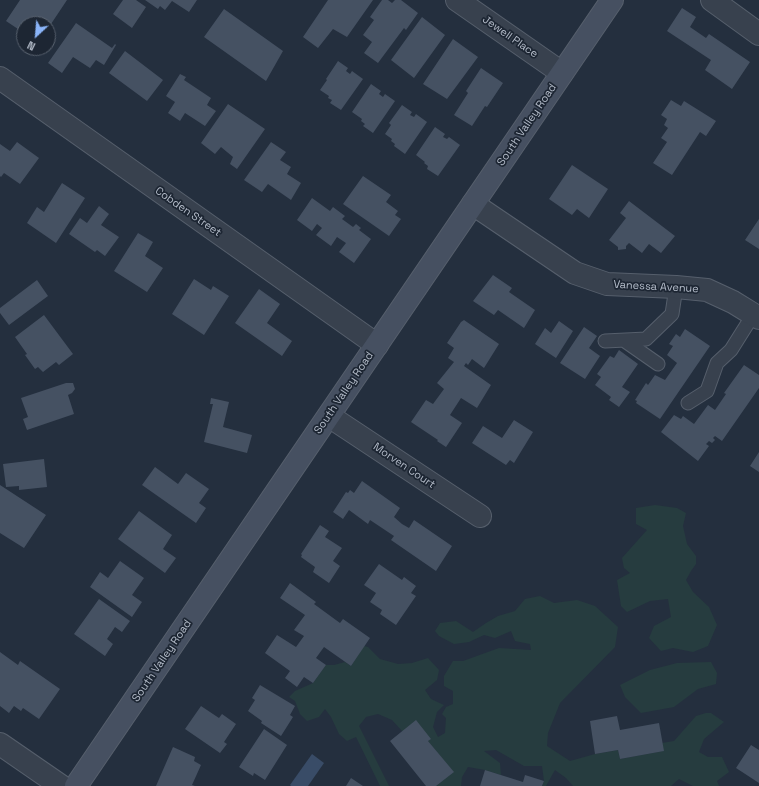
<!DOCTYPE html>
<html>
<head>
<meta charset="utf-8">
<style>
  body { margin:0 }
  #map { position:relative; width:759px; height:786px; overflow:hidden; background:#242f3e; font-family:"Space Grotesk",sans-serif }
  canvas { display:block }
  .north { position:absolute; left:16px; top:16px; width:40px; height:40px; box-sizing:border-box; background:#1d2633; border:1px solid #59626f; border-radius:50%; rotate:206deg; font-size:11px; font-weight:700; line-height:16px; text-align:center; color:#b4bcc9 }
  .north::after { content:''; display:block; margin:auto; width:14px; height:18px; background:#8ab4f8; clip-path:polygon(50% 0,100% 100%,50% 72%,0 100%) }
</style>
</head>
<body>
<div id="map">
<canvas width="759" height="786"></canvas>
<div class="north">N</div>
</div>
<script>
const c = document.querySelector('canvas').getContext('2d');
c.lineJoin = 'round';
function fill(path, color) {
  c.fillStyle = color;
  c.fill(path, 'evenodd');
}
function poly(rows) {
  const path = new Path2D();
  for (const r of rows) {
    path.moveTo(r[0], r[1]);
    for (let i = 2; i < r.length; i += 2) path.lineTo(r[i], r[i + 1]);
  }
  return path;
}
function stroke(path, color, width, dash) {
  c.strokeStyle = color;
  c.lineWidth = width;
  c.lineCap = dash ? 'butt' : 'round';
  c.setLineDash(dash || []);
  c.stroke(path);
}
function label(font, color, halo, rows, align = 'center') {
  c.font = font + ' "Space Grotesk",sans-serif';
  c.lineWidth = 3.5;
  c.setLineDash([]);
  c.textBaseline = 'middle';
  c.strokeStyle = halo;
  c.fillStyle = color;
  for (const [text, x, y, turn = 0] of rows) {
    c.save();
    c.translate(x, y);
    c.rotate((+turn || 0) * Math.PI / 180);
    c.textAlign = isNaN(turn) ? turn : align;
    if (halo) c.strokeText(text, 0, 0);
    c.fillText(text, 0, 0);
    c.restore();
  }
}
fill(poly([
  [655,505,677,508,686,513,683,526,687,544,696,556,696,564,691,571,686,580,693,592,709,607,717,625,708,646,693,652,673,648,661,651,649,638,654,626,671,617,668,599,650,601,627,612,621,606,617,580,630,573,624,568,622,558,647,530,636,524,636,508],
  [540,596,554,603,577,600,595,606,618,627,615,647,560,703,548,733,547,746,570,761,595,754,618,750,620,759,663,751,662,743,674,741,696,716,706,713,711,713,724,722,704,739,699,752,708,757,722,757,729,772,717,781,719,786,693,786,679,779,671,786,573,786,566,778,555,770,546,786,542,786,544,781,542,766,524,766,496,750,484,751,500,763,501,775,485,770,468,767,462,777,461,786,436,786,453,772,428,741,430,739,402,731,392,720,378,714,366,717,359,726,389,786,380,786,356,737,347,741,339,734,331,717,325,709,319,717,307,721,300,714,295,701,289,697,295,691,313,683,326,665,334,665,345,662,351,666,364,646,368,647,380,659,398,664,412,663,428,658,439,670,437,680,425,690,431,699,444,705,437,712,433,727,438,737,445,733,446,718,442,714,446,707,453,704,453,691,444,686,444,676,453,661,463,661,499,648,531,650,530,644,515,641,511,631,495,638,484,635,469,642,454,644,439,636,435,631,440,623,456,621,473,632,486,623,498,616,515,611,525,599],
  [711,662,717,673,716,684,698,689,674,707,641,713,625,697,620,685,650,670,677,663]
]), '#263c3f');
fill(poly([
  [312,754,324,763,308,786,291,786,290,785]
]), '#394c67');
fill(poly([
  [20,0,67,0,51,24,41,17,36,24,24,24,24,33,6,21],
  [123,0,136,0,146,7,132,28,113,14],
  [145,0,197,0,189,12,172,1,165,10,160,6,158,9],
  [328,0,373,0,347,37,333,29,318,48,303,37],
  [382,0,388,0,392,3,395,0,401,0,418,13,406,30,404,28,378,63,364,53,372,42,363,35,374,20,370,17],
  [682,8,696,17,690,27,706,38,709,34,750,62,732,89,705,70,711,60,667,31],
  [224,9,283,51,266,81,204,37],
  [422,17,445,35,414,78,391,60],
  [76,23,112,48,115,44,116,45,104,65,96,60,90,68,73,57,62,73,48,63],
  [453,39,478,57,447,99,423,84],
  [125,51,163,80,147,101,109,73],
  [338,61,348,68,346,71,350,74,352,71,363,79,341,110,330,103,332,100,328,98,329,96,320,90,327,80,326,79],
  [481,68,503,83,487,107,485,106,472,126,454,115,468,93,466,91],
  [180,74,186,77,184,80,211,98,207,105,216,111,205,126,185,113,180,121,168,113,175,102,166,96],
  [371,84,381,91,379,94,383,97,385,94,395,101,373,133,363,126,365,124,361,121,362,119,352,112],
  [671,100,681,106,684,101,716,121,706,136,700,132,672,175,653,163,667,142,661,138,668,128,664,125,667,119,661,115],
  [228,104,265,129,237,169,230,164,233,157,221,147,215,154,201,143],
  [402,105,412,112,410,115,414,117,416,114,427,122,405,154,394,146,395,144,391,141,392,139,385,134,391,125,389,123],
  [435,127,445,134,443,137,447,139,449,137,460,145,438,176,427,169,428,166,424,163,425,162,416,155],
  [17,142,39,158,20,184,4,173,1,177,0,176,0,144,10,151],
  [271,142,286,152,280,160,291,167,287,174,301,183,291,200,268,184,262,192,244,180],
  [572,165,608,189,589,218,577,209,572,215,549,199],
  [363,176,391,195,386,202,398,211,395,215,401,219,389,236,343,204],
  [62,183,85,198,56,243,27,223,37,207,44,212],
  [312,198,330,211,333,207,345,216,342,219,353,227,356,224,361,228,359,230,371,239,354,263,339,252,346,243,337,237,331,246,316,235,322,228,317,224,312,231,297,220],
  [629,201,675,236,661,253,649,244,642,253,629,243,626,246,626,249,618,250,618,247,609,240,626,218,620,213],
  [99,206,109,214,101,225,119,237,105,256,97,250,95,252,69,234,80,218,87,223],
  [759,219,759,249,745,240],
  [138,233,153,242,145,256,163,268,147,292,114,271],
  [493,275,512,288,509,292,535,310,524,328,498,310,494,315,473,301],
  [194,279,211,290,213,286,229,296,204,335,172,314],
  [37,280,48,296,9,325,0,313,0,308],
  [259,289,280,304,267,323,292,341,282,356,235,323],
  [44,315,73,354,59,365,56,362,43,372,38,367,35,369,25,355,27,354,15,337],
  [464,320,499,344,484,368,472,359,468,365,466,363,464,366,491,385,477,408,461,398,450,415,462,423,446,447,437,441,438,440,411,422,426,400,433,404,444,389,437,383,454,362,448,358,454,348,447,343,461,322],
  [559,321,573,331,556,358,535,344,545,328,551,333],
  [584,327,597,336,589,348,600,356,585,379,560,363],
  [685,329,710,346,660,419,636,403,637,401,635,400,646,383,648,385,655,375,665,380,677,363,667,355,673,346,669,344,676,334,680,337],
  [619,350,638,364,622,387,630,392,619,407,609,400,611,397,595,385,601,377,597,374,610,356,614,358],
  [744,365,759,375,759,388,722,441,715,436,713,438,715,440,712,443,709,441,706,444,709,446,698,461,661,432,674,415,681,419,683,416,694,424,708,405,715,410,726,394,724,393],
  [66,383,73,383,75,389,72,393,68,395,74,414,27,430,23,419,28,417,21,398],
  [211,398,229,402,223,427,252,435,247,453,204,442,213,404,210,404],
  [514,420,533,432,514,463,510,460,506,465,472,443,483,426,502,438],
  [759,452,759,472,750,466],
  [44,459,47,487,19,490,19,486,6,487,3,464],
  [155,467,178,484,186,473,209,489,199,503,206,508,196,523,142,485],
  [362,481,400,508,394,517,402,524,409,528,414,520,452,546,436,571,391,540,394,536,370,520,368,524,349,510,343,519,333,512,346,492,348,493,350,490,354,493],
  [0,485,46,515,24,548,0,533],
  [139,511,172,535,163,549,176,558,165,573,118,539],
  [320,525,329,531,325,537,342,548,333,561,340,566,329,583,313,572,315,567,301,557,302,555,301,554],
  [120,561,144,578,132,595,142,602,132,617,90,587,100,572,108,578],
  [379,564,402,580,404,577,416,586,411,593,416,596,396,625,380,614,382,610,370,602,376,593,364,585],
  [290,583,316,602,314,604,340,623,343,619,370,638,351,666,324,647,316,658,326,665,313,683,304,677,297,687,285,678,290,671,265,653,277,635,296,647,304,636,294,630,305,615,280,598],
  [99,599,130,621,122,632,115,627,107,639,113,644,105,656,74,634],
  [0,652,18,665,20,661,60,689,39,719,23,708,21,711,14,706,9,713,0,706],
  [260,685,295,706,290,715,293,717,281,736,261,723,262,721,248,711,255,700,252,698],
  [201,706,219,718,222,714,236,724,224,742,227,744,220,753,185,729],
  [617,716,620,730,659,723,664,751,620,759,618,750,595,754,590,721],
  [416,720,431,739,428,741,454,772,436,786,426,786,390,741],
  [264,729,287,745,265,780,254,773,253,776,239,767],
  [751,745,759,750,759,783,736,768],
  [173,747,195,757,194,761,201,765,192,785,195,786,156,786],
  [485,770,523,782,525,775,544,781,542,786,480,786],
  [351,778,363,786,346,786]
]), '#455162');
const lane = poly([
  [605,341,646,339,672,314,676,287],
  [625,341,658,364],
  [688,403,707,391,717,363,731,350,753,315]
]);
const street = poly([
  [457,0,562,73],
  [712,0,759,34],
  [0,78,377,345],
  [473,204,575,273,607,284,676,287,707,290,733,302,759,318],
  [329,416,480,516],
  [0,744,61,786]
]);
const secondary = poly([
  [76,786,612,0]
]);
stroke(lane, '#565f6c', 15);
stroke(street, '#565f6c', 24);
stroke(secondary, '#565f6c', 24);
stroke(lane, '#38414e', 13);
stroke(street, '#38414e', 22);
stroke(secondary, '#465061', 22);
label('11px', '#b4bcc9', '#1d2633', [
  ["Jewell Place",510,37,35],
  ["South Valley Road",527,125,-56],
  ["Cobden Street",188,212,35],
  ["Vanessa Avenue",656,287,3],
  ["South Valley Road",344,393,-56],
  ["Morven Court",404,466,34],
  ["South Valley Road",162,661,-56]
]);
</script>
</body>
</html>
